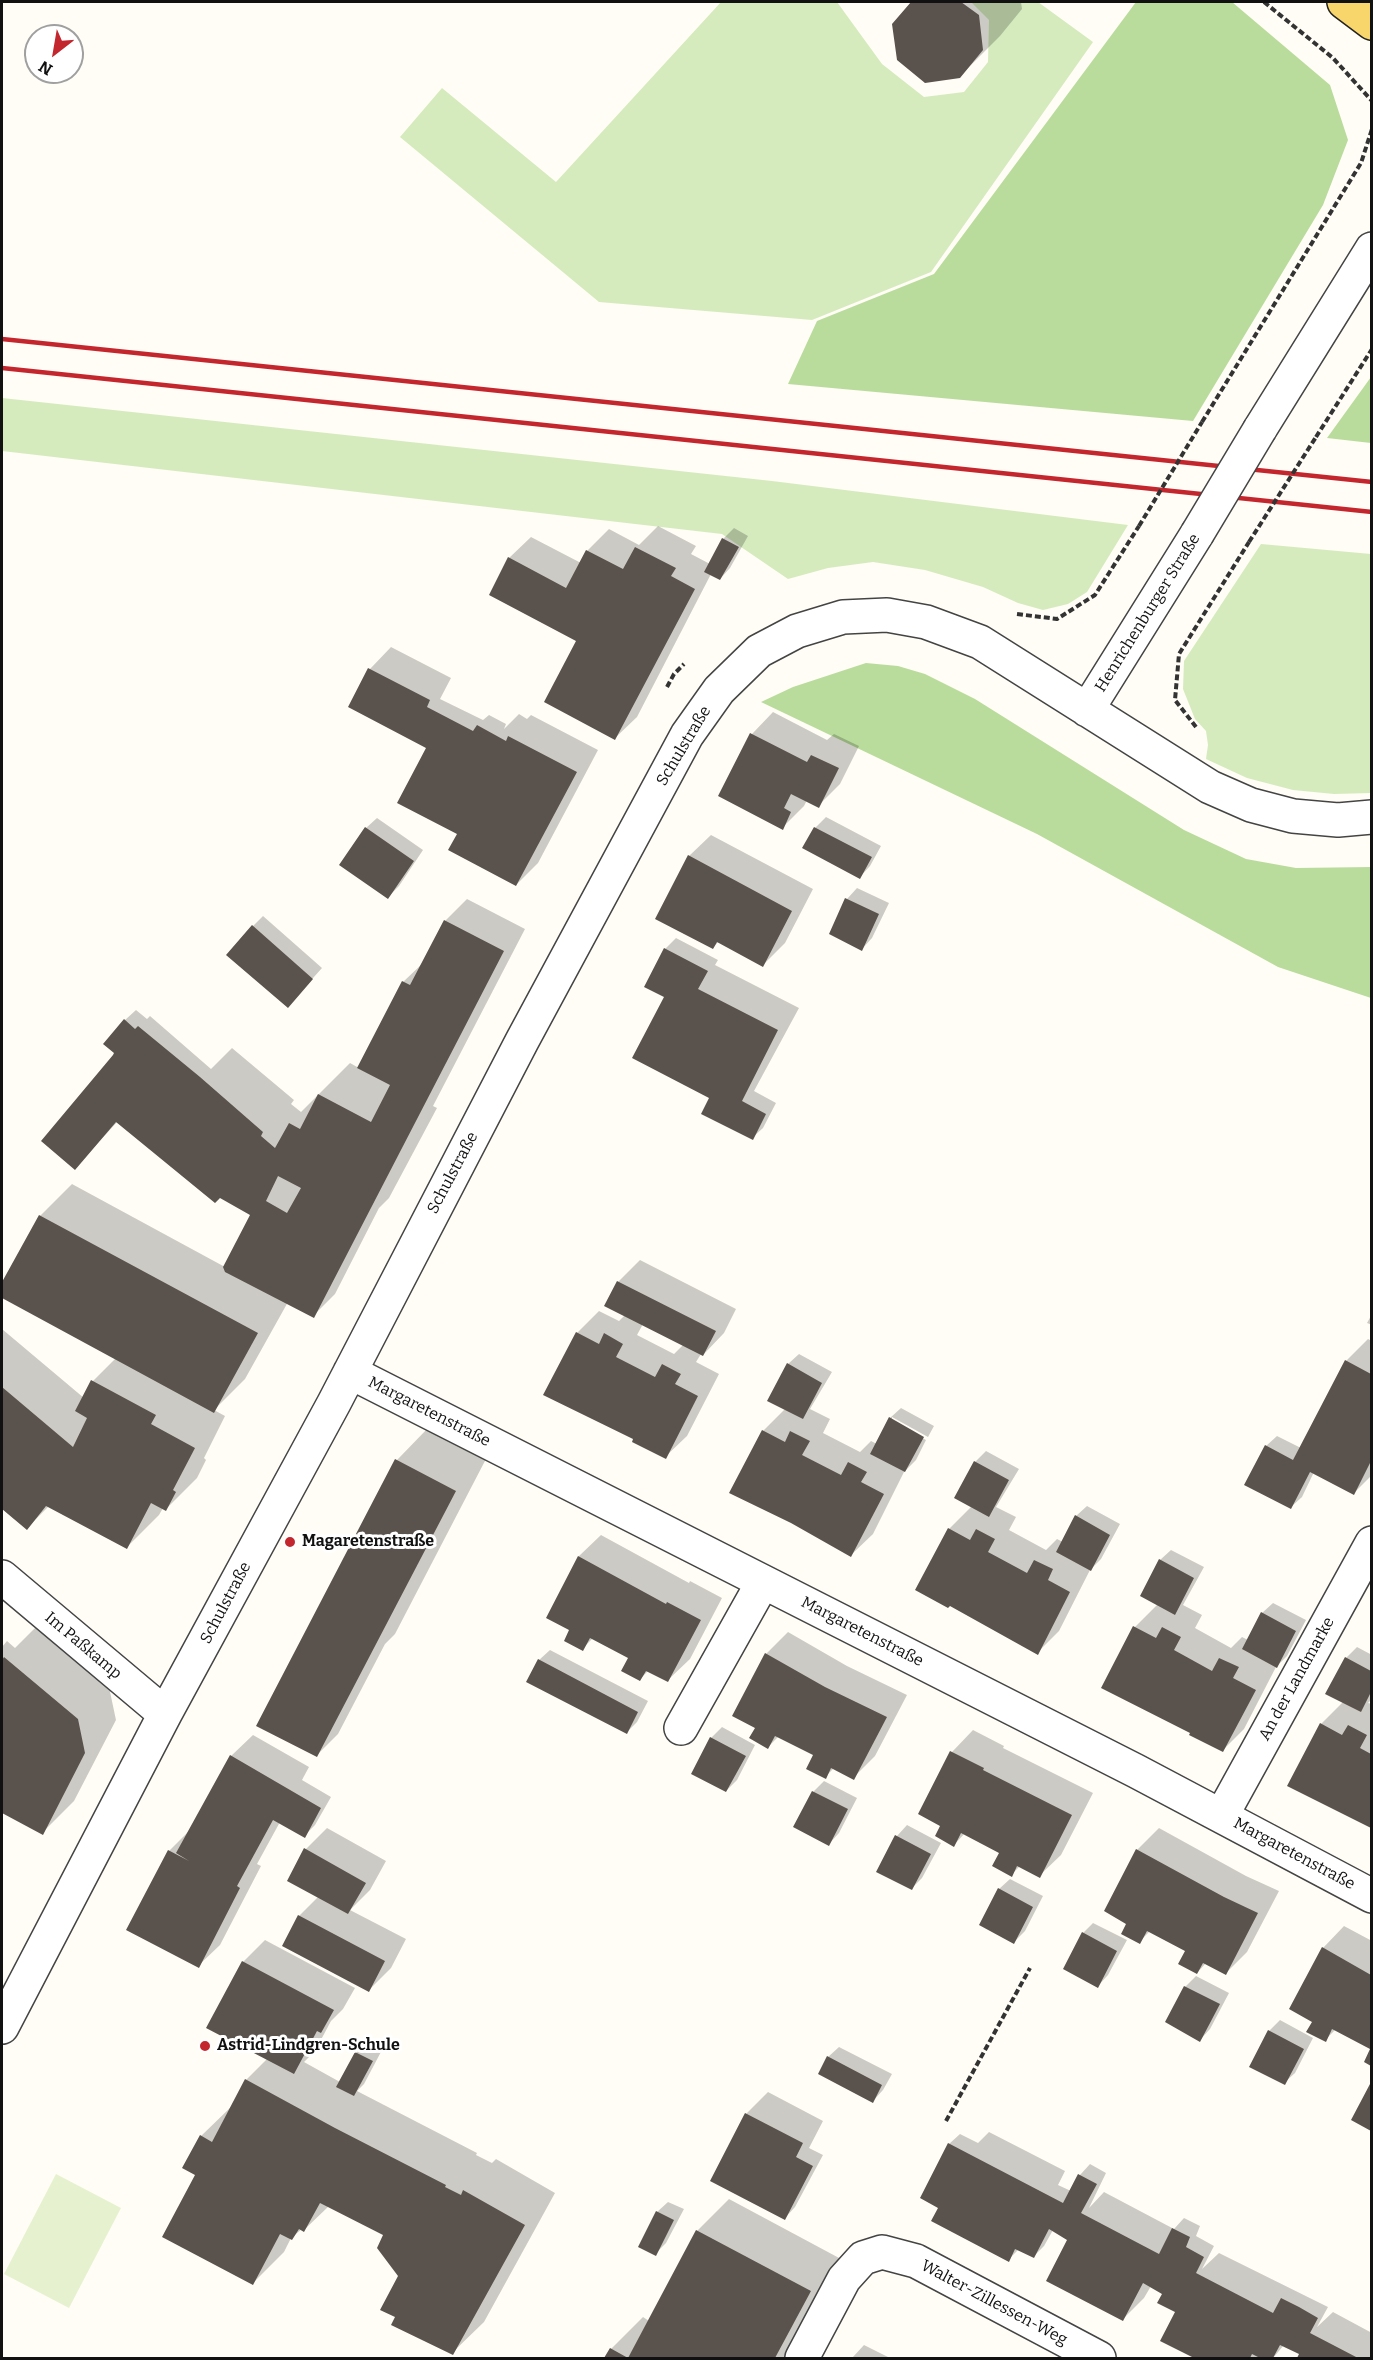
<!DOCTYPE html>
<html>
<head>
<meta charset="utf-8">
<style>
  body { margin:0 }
  #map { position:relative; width:1373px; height:2360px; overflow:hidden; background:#fffdf5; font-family:Bitter,serif }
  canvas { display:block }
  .frame { position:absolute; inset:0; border:3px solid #111; pointer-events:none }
  .north { position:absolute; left:24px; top:24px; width:60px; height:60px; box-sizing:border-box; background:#fff; border:2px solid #a0a0a0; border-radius:50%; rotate:211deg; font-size:16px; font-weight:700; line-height:24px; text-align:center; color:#111 }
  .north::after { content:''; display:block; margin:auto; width:21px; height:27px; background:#c4262e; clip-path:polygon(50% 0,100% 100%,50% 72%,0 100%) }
</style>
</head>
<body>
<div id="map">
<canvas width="1373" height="2360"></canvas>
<div class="frame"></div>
<div class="north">N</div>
</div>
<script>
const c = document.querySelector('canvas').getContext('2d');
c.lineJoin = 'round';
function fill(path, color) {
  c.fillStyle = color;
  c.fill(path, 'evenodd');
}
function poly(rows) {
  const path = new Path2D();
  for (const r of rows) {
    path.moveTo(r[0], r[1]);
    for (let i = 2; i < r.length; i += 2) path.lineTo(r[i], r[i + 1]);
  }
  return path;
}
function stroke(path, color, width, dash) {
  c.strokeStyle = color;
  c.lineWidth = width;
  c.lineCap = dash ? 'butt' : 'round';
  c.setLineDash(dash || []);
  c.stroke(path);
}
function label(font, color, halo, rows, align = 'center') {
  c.font = font + ' Bitter,serif';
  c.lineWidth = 6;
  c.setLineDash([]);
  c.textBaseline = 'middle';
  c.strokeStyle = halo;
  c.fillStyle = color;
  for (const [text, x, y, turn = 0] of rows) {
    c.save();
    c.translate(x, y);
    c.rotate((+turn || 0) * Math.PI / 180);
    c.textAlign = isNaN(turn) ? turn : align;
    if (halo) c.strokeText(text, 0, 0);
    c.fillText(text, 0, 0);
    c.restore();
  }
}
fill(poly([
  [721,2,837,2,882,64,924,97,964,92,988,62,989,20,971,2,1038,2,1093,42,931,272,812,320,599,302,400,137,442,88,556,182],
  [2,398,772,481,1128,525,1087,592,1068,604,1043,610,1018,603,983,587,925,570,873,562,828,568,788,579,722,534,2,451],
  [1261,544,1371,554,1371,793,1334,794,1293,790,1247,778,1206,759,1208,745,1206,731,1195,719,1183,689,1184,661]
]), '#d5ebbd');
fill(poly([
  [1136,2,1232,2,1330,85,1348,140,1323,205,1193,421,788,384,817,321,934,274],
  [1371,377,1371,443,1327,438],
  [866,663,898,666,925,674,975,699,1184,830,1246,859,1296,868,1371,867,1371,998,1278,967,1037,834,761,702,793,687]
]), '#b9dc9c');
fill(poly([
  [56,2174,121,2208,69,2308,4,2274]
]), '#e6f2cf');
fill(poly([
  [913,2,1021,2,1022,9,1000,36,959,77,894,25],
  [658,526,696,546,691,554,710,564,723,539,734,528,748,536,730,568,720,579,711,574,637,717,615,738,578,640,509,558,531,537,581,563,587,551,609,529,639,545],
  [391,647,451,678,440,699,483,720,489,715,506,724,504,729,519,714,527,719,531,715,598,750,538,863,516,885,459,834,428,747,350,707,370,669],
  [773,712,827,740,834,734,859,746,840,784,818,806,807,800,804,806,782,828,752,734],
  [826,817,881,846,870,866,860,877,804,848,815,828],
  [377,818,423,850,399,886,388,897,366,828],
  [711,835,813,889,785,943,763,965,718,942,713,948,689,856],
  [857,888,889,903,872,938,862,949,847,899],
  [467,899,525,929,433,1106,437,1108,389,1198,379,1208,335,1294,313,1316,288,1302,245,1379,214,1410,225,1416,204,1458,206,1460,197,1478,166,1509,163,1508,159,1515,127,1547,49,1506,27,1528,2,1507,2,1329,84,1398,93,1381,116,1358,2,1296,2,1285,40,1216,72,1184,225,1267,252,1214,118,1121,75,1168,116,1053,125,1020,136,1010,147,1019,150,1016,211,1069,232,1048,294,1100,291,1104,301,1112,350,1063,359,1068,403,982,424,962,445,921],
  [263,916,322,968,288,1006,253,926],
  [676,938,718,960,715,965,799,1008,754,1091,776,1103,763,1128,752,1138,711,1097,666,996,665,949],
  [640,1260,736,1309,724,1333,703,1355,701,1354,696,1362,719,1374,687,1436,665,1457,635,1439,577,1333,599,1311,619,1321,625,1315,618,1282],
  [643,1324,683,1345,674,1354,637,1335],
  [1372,1314,1372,1325,1367,1323],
  [1368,1339,1372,1341,1372,1475,1354,1493,1314,1472,1302,1497,1291,1507,1266,1446,1277,1436,1301,1448,1346,1361],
  [799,1354,832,1372,810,1409,830,1419,823,1433,860,1452,871,1441,877,1444,890,1418,901,1408,934,1426,928,1437,892,1417,892,1421,926,1440,916,1460,904,1472,873,1534,851,1555,763,1431,786,1408,788,1364],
  [428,1428,486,1459,395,1634,385,1644,338,1734,317,1755,397,1460],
  [986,1451,1019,1469,996,1507,1016,1517,1009,1530,1046,1550,1057,1539,1063,1542,1076,1516,1087,1506,1120,1524,1101,1559,1090,1570,1059,1631,1037,1653,949,1529,972,1506,975,1462],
  [601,1535,689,1583,690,1581,722,1598,690,1659,668,1680,649,1670,640,1679,630,1657,593,1638,582,1649,571,1629,548,1617,579,1556],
  [1171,1550,1204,1567,1183,1605,1202,1615,1195,1628,1231,1648,1242,1637,1248,1640,1262,1613,1273,1603,1306,1620,1287,1656,1276,1667,1244,1729,1223,1750,1192,1732,1103,1687,1135,1627,1158,1604,1160,1560],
  [37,1626,109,1687,116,1720,74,1801,42,1833,2,1811,2,1647,7,1641,15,1648],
  [788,1632,847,1666,907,1695,875,1756,853,1778,834,1768,825,1777,815,1754,779,1736,768,1747,757,1727,766,1654],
  [1357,1647,1372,1655,1372,1699,1368,1703,1372,1704,1372,1827,1289,1785,1321,1724,1343,1702,1346,1658],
  [550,1650,648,1701,637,1722,626,1733,539,1660],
  [722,1727,755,1745,737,1780,726,1791,711,1738],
  [973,1730,1004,1746,1003,1748,1093,1793,1061,1855,1039,1876,1020,1866,1011,1875,1001,1852,965,1833,954,1845,942,1825,952,1752],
  [253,1735,309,1767,302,1780,331,1797,315,1825,304,1836,280,1822,257,1864,261,1866,220,1945,198,1966,169,1851,191,1829,231,1756],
  [824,1781,857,1798,839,1833,829,1844,795,1827,814,1791],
  [907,1825,941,1843,922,1878,912,1888,897,1836],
  [327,1828,386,1861,370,1890,350,1910,406,1939,391,1968,369,1990,299,1916,319,1896,306,1849],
  [1159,1828,1246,1876,1279,1891,1247,1952,1225,1974,1206,1963,1197,1973,1187,1950,1150,1931,1139,1942,1128,1923,1137,1850],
  [1010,1879,1043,1896,1025,1931,1014,1942,999,1889],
  [1093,1923,1127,1940,1108,1975,1098,1986,1083,1933],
  [1344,1926,1372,1941,1372,2048,1336,2029,1325,2040,1314,2021,1323,1948],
  [265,1940,355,1988,343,2009,331,2021,315,2051,304,2062,340,2082,357,2052,367,2042,382,2050,364,2084,357,2091,477,2153,476,2155,492,2163,496,2159,555,2193,484,2322,452,2353,397,2316,399,2276,385,2234,329,2206,304,2230,302,2229,291,2238,284,2252,253,2283,197,2174,201,2136,233,2105,246,2080,267,2059,208,2027,243,1962],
  [1196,1976,1229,1993,1210,2029,1200,2040,1185,1987],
  [1280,2020,1313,2038,1295,2073,1284,2083,1269,2031],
  [839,2047,892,2074,883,2090,873,2101,828,2057],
  [1372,2084,1372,2130,1353,2120],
  [768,2092,823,2121,809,2148,823,2155,795,2207,785,2218,746,2114],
  [989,2132,1065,2171,1058,2185,1071,2191,1080,2175,1090,2164,1106,2173,1089,2208,1104,2192,1174,2229,1184,2218,1200,2226,1196,2236,1214,2246,1202,2269,1219,2253,1328,2307,1317,2327,1333,2312,1372,2333,1372,2358,1298,2358,1304,2348,1284,2345,1273,2358,1260,2357,1259,2358,1197,2358,1162,2340,1181,2305,1151,2286,1144,2298,1123,2319,1072,2233,1053,2230,1044,2246,1033,2257,1019,2249,1008,2260,943,2202,949,2144,960,2134,978,2143],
  [729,2199,841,2259,789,2358,606,2358,611,2349,643,2317,649,2321,697,2231],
  [668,2202,684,2209,666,2243,655,2254,657,2212],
  [864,2345,890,2358,852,2358]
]), '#0003');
fill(poly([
  [911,2,961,2,979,15,983,50,960,78,925,83,897,60,892,24],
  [722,538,739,547,720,580,704,572],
  [635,547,676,568,671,576,695,589,615,740,544,702,576,641,489,595,508,557,566,588,586,550,623,569],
  [368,668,430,700,427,707,473,731,477,725,506,741,508,736,577,772,516,886,448,850,457,834,397,803,426,748,348,707],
  [750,733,807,762,811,755,839,768,819,808,791,794,784,808,791,812,783,830,718,796],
  [365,827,414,861,388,899,339,865],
  [814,827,872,857,860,879,802,848],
  [688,855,792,911,763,967,717,942,713,949,655,919],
  [845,898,879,914,862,951,829,934],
  [444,920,504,951,314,1318,225,1272,223,1267,250,1215,220,1198,215,1203,116,1122,75,1170,41,1141,113,1055,114,1053,103,1044,124,1019,135,1029,138,1026,200,1077,263,1132,261,1136,275,1148,289,1123,300,1129,318,1094,371,1122,390,1085,357,1068,402,981,410,985],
  [278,1176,301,1188,287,1213,266,1201],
  [252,925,313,979,288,1008,226,955],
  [664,948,708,971,698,989,778,1030,742,1101,766,1114,753,1140,701,1114,709,1098,632,1058,664,997,644,987],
  [39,1215,258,1333,214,1413,2,1298,2,1282],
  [617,1281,716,1331,703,1356,604,1306],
  [576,1332,599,1344,604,1333,623,1344,616,1357,655,1377,662,1364,681,1374,675,1384,698,1396,666,1459,632,1442,633,1439,543,1395],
  [1345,1360,1371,1374,1371,1461,1354,1495,1310,1472,1291,1509,1244,1485,1265,1445,1293,1460],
  [787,1363,822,1383,803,1419,767,1401],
  [91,1380,156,1415,151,1424,195,1448,173,1490,176,1492,166,1511,151,1503,127,1549,46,1506,27,1530,2,1509,2,1387,73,1447,87,1418,75,1411],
  [889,1417,924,1437,905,1472,870,1454],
  [762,1430,785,1442,790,1431,810,1441,802,1455,841,1475,848,1462,867,1472,861,1482,884,1494,851,1557,791,1523,729,1493],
  [395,1459,456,1491,317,1757,256,1726],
  [974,1461,1009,1480,989,1517,954,1498],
  [1075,1515,1110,1535,1091,1571,1056,1552],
  [948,1528,970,1540,976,1529,995,1539,988,1552,1027,1573,1034,1560,1053,1569,1048,1580,1070,1592,1038,1655,950,1606,948,1608,915,1590],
  [578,1556,666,1604,667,1602,701,1620,668,1682,646,1671,640,1681,621,1671,628,1658,590,1638,583,1651,564,1641,569,1630,546,1618],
  [1159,1559,1194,1578,1175,1615,1140,1596],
  [1261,1612,1296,1631,1277,1668,1242,1649],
  [1133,1626,1156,1638,1162,1627,1181,1637,1174,1650,1212,1671,1219,1658,1239,1667,1233,1678,1256,1690,1223,1752,1189,1735,1190,1733,1101,1688],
  [765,1653,825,1687,887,1717,854,1780,831,1768,826,1779,806,1769,813,1755,775,1736,768,1749,749,1738,755,1728,732,1716],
  [4,1657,78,1719,85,1753,43,1835,2,1813,2,1660],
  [1345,1657,1371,1671,1371,1692,1361,1712,1325,1694],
  [538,1659,638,1712,627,1734,526,1682],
  [1320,1723,1342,1735,1348,1725,1367,1735,1360,1748,1371,1754,1371,1828,1287,1786],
  [710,1737,746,1756,726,1792,691,1774],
  [950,1751,984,1768,983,1770,1072,1815,1040,1878,1017,1866,1012,1877,992,1866,999,1853,961,1833,954,1847,935,1836,940,1826,918,1814],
  [230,1755,321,1808,305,1838,273,1820,237,1886,240,1888,199,1968,126,1930,168,1850,189,1861,176,1853],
  [812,1791,848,1809,829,1846,793,1827],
  [895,1835,931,1854,912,1890,876,1872],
  [304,1848,366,1883,348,1914,287,1881],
  [1136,1849,1224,1897,1258,1913,1226,1975,1203,1963,1197,1974,1178,1964,1185,1951,1147,1931,1140,1944,1121,1934,1126,1924,1104,1911],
  [998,1888,1033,1907,1014,1944,979,1925],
  [298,1915,385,1961,369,1992,282,1946],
  [1082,1932,1117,1951,1098,1988,1063,1969],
  [1322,1947,1371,1975,1371,2066,1364,2062,1370,2049,1332,2029,1326,2042,1306,2032,1312,2022,1289,2009],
  [242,1961,334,2010,321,2033,317,2031,294,2074,206,2028],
  [1184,1986,1220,2004,1200,2042,1165,2022],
  [1268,2030,1304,2049,1285,2085,1249,2067],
  [355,2052,373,2061,354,2096,336,2087],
  [827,2056,882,2085,873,2103,818,2074],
  [245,2079,335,2128,446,2185,445,2187,461,2195,463,2190,525,2225,453,2355,391,2325,395,2317,380,2310,398,2276,377,2248,383,2235,320,2203,304,2232,299,2229,292,2240,280,2234,253,2285,162,2237,195,2175,182,2168,200,2135,212,2142],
  [1370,2084,1371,2085,1371,2131,1351,2120],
  [745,2113,803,2143,796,2157,813,2166,785,2220,710,2181],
  [948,2143,1063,2203,1078,2174,1097,2184,1081,2213,1159,2254,1172,2228,1190,2237,1186,2247,1204,2257,1196,2273,1273,2313,1281,2298,1299,2307,1318,2318,1310,2333,1358,2358,1297,2358,1299,2354,1280,2345,1273,2358,1260,2358,1252,2354,1250,2358,1194,2358,1160,2341,1175,2312,1157,2303,1162,2294,1143,2283,1123,2321,1046,2281,1067,2240,1049,2229,1034,2258,1015,2249,1009,2262,931,2221,938,2208,920,2198],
  [656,2211,674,2220,656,2256,638,2247],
  [696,2230,811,2291,775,2358,604,2358,610,2348,628,2358]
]), '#5a524d');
const minor = poly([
  [1260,429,1372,249],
  [1087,710,1197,534],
  [350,1372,1136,1771,1372,1896],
  [2,1577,165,1714],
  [681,1728,763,1582],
  [1222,1815,1372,1543],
  [2,2027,165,1714,334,1403,522,1041,687,735,719,690,759,651,797,631,843,617,887,615,926,622,980,642,1210,787,1251,805,1293,816,1338,820,1372,817],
  [802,2358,844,2279,863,2258,882,2252,916,2261,1099,2358]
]);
const major = poly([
  [1344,2,1372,23]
]);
stroke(minor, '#444', 36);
stroke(major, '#222', 36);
stroke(poly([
  [1264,2,1333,58,1372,101],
  [1202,422,1361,163,1372,129],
  [1316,437,1372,349],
  [1017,614,1057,619,1095,595,1139,526],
  [667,687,674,674,684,664],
  [1196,727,1175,700,1179,654,1249,542],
  [946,2121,1030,1968]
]), '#333', 4, [6, 3]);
stroke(minor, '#fff', 33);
stroke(major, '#f9d66b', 33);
stroke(poly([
  [2,339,1372,482],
  [2,368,1372,512]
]), '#c4262e', 4.5);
const minorBridge = poly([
  [1197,534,1260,429]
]);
stroke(minorBridge, '#444', 36, []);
stroke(poly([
  [1139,526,1202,422],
  [1249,542,1316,437]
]), '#333', 4, [6, 3]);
stroke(minorBridge, '#fff', 33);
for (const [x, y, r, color] of [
  [290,1542,6,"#c4262e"],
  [205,2046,6,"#c4262e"]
]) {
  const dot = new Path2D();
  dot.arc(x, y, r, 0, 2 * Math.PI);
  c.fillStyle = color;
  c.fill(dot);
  stroke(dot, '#fff', 2);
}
label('16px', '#111', '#fff', [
  ["Henrichenburger Straße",1148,613,-58],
  ["Schulstraße",684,746,-59],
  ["Schulstraße",453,1173,-62],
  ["Margaretenstraße",429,1412,27],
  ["Schulstraße",226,1603,-62],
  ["Margaretenstraße",862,1632,27],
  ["Im Paßkamp",83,1646,40],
  ["An der Landmarke",1297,1679,-61],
  ["Margaretenstraße",1294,1854,28],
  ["Walter-Zillessen-Weg",994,2303,28]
]);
label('bold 16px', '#111', '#fff', [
  ["Magaretenstraße",302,1542],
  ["Astrid-Lindgren-Schule",217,2046]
], 'left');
</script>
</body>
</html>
